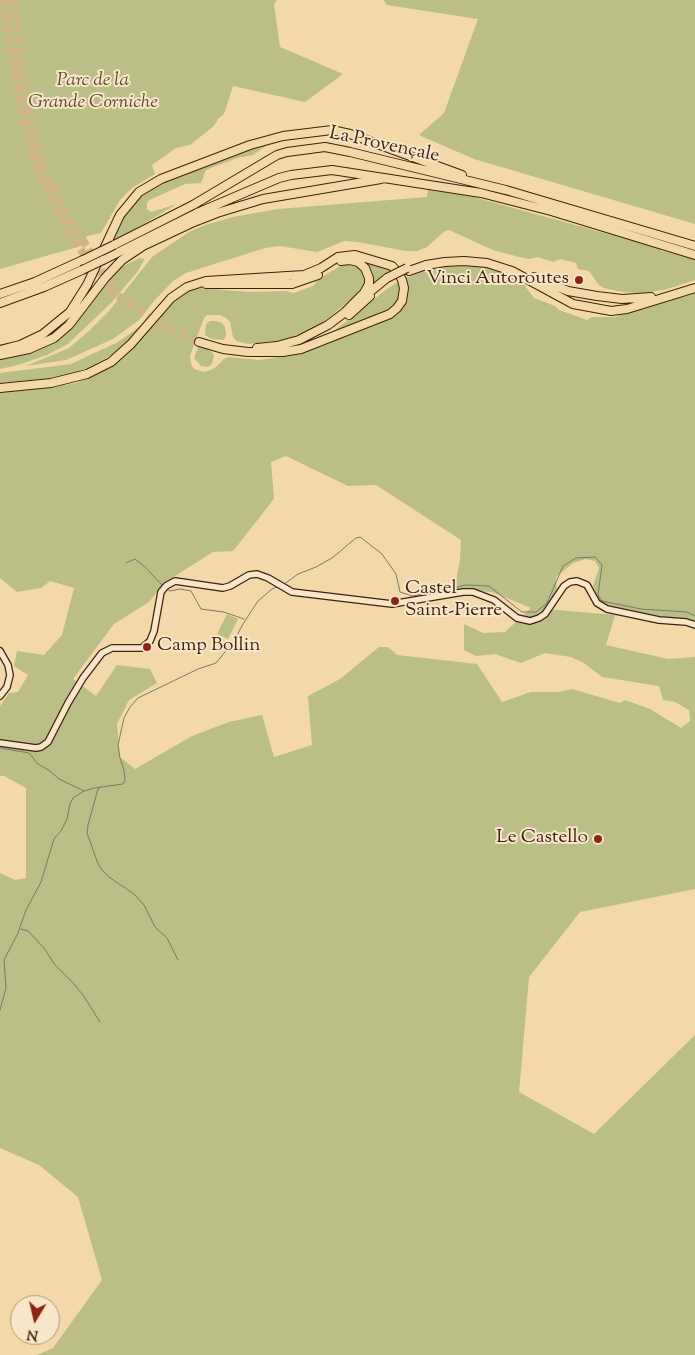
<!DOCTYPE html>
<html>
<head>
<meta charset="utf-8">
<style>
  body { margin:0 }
  #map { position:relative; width:695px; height:1355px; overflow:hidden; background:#f3d8a9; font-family:"Sorts Mill Goudy",serif }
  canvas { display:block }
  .north { position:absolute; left:10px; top:1295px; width:50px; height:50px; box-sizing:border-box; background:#f7e6c7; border:1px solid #ae977e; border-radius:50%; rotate:189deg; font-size:14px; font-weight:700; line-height:20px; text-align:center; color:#402010 }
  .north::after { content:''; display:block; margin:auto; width:18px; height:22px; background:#8f2418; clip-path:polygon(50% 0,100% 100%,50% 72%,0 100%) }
</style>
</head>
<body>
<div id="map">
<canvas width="695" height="1355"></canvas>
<div class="north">N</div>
</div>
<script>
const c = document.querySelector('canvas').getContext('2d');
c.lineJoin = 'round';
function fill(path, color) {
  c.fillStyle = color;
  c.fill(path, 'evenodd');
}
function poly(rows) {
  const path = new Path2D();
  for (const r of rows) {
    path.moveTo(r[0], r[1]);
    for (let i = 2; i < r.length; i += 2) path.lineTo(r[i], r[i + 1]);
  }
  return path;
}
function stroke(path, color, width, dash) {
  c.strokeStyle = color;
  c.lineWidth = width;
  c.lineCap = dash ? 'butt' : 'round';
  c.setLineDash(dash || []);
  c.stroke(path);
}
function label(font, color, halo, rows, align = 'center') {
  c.font = font + ' "Sorts Mill Goudy",serif';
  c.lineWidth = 4;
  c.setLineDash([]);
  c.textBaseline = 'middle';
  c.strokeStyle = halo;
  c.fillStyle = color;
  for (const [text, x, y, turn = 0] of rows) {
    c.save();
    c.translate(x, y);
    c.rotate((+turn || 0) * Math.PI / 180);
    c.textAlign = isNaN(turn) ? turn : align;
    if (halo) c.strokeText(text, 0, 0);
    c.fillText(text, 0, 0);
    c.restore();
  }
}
fill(poly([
  [0,0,277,0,274,4,280,47,343,74,305,102,233,86,224,114,218,119,214,126,190,145,176,148,152,165,155,174,132,188,120,200,101,233,87,236,81,246,0,269],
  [383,0,695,0,695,224,474,159,419,135,444,113,478,19,387,5],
  [272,142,253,155,237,158,206,170,201,183,185,184,149,200,147,203,147,209,151,212,177,204,130,232,109,242,119,221,133,202,144,192,157,184,257,146],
  [428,190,470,196,655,247,662,251,695,259,695,280,664,290,642,293,623,292,604,288,599,285,589,271,578,269,576,263,573,262,560,259,553,262,538,257,529,259,519,257,493,250,449,230,445,231,427,247,417,251,405,251,358,242,344,241,317,252,280,246,265,248,186,273,173,281,154,301,139,320,113,339,66,360,26,366,69,348,90,330,109,311,152,257,189,232,205,225,233,217,278,209,427,197],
  [140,258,144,259,144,260,138,271,111,303,68,344,47,355,18,365,0,369,0,358,32,352,44,348,61,338,82,316,113,275,121,267],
  [366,261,385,268,391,271,371,286,372,272,365,262],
  [349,264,360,267,365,276,365,281,357,294,326,320,308,331,285,340,248,344,236,341,233,337,230,322,226,318,220,315,207,315,204,318,190,356,191,364,194,369,205,372,215,368,224,359,228,357,259,360,293,355,322,345,381,321,404,302,408,292,406,278,433,267,451,265,471,265,491,268,511,274,519,278,534,298,555,306,559,310,587,320,592,317,614,317,695,293,695,621,658,616,614,607,599,601,593,586,599,568,595,561,586,559,573,563,556,577,557,592,546,609,615,615,606,645,668,659,695,657,695,889,580,912,529,977,519,1092,594,1134,695,1035,695,1355,37,1355,53,1348,102,1280,78,1197,39,1165,0,1148,0,873,15,880,26,878,26,788,4,776,0,776,0,706,9,693,18,692,28,675,14,666,17,651,44,655,62,635,74,588,50,581,41,588,17,592,0,578,0,393,38,389,76,383,102,372,125,356,176,300,189,291,202,288,248,292,285,291,294,293,313,286,320,278,342,265],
  [286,456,348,486,376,485,461,540,460,560,454,590,492,592,531,608,505,632,483,633,464,624,464,650,476,656,495,654,521,663,545,653,571,657,584,663,602,677,659,686,663,700,675,702,689,710,690,721,681,728,650,709,625,700,620,703,572,689,558,692,531,692,502,702,477,664,397,655,388,647,379,647,340,679,308,696,312,745,274,757,262,715,229,722,192,736,135,769,120,757,117,724,129,700,157,683,150,669,117,665,96,696,73,679,114,624,149,602,164,583,213,552,233,551,274,499,271,462],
  [400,281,401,285,399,297,389,310,329,335,388,288],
  [210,321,216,321,222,323,225,327,226,335,224,340,211,339,205,335,206,324],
  [142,325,128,341,115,353,91,366,73,374,53,378,0,383,0,373,71,364,118,342],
  [199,345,211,351,214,355,212,364,208,367,201,366,194,358],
  [227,614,238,619,228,639,217,634]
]), '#bbbe87');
stroke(poly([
  [126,563,135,559,144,566,163,586],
  [283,585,298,574,316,567,332,558,356,538,360,537,382,554,396,574,400,592,413,596,466,585,489,586,522,612,536,612,547,603,563,566,576,558,595,557,602,565,598,595,602,601,641,609,687,612,695,616],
  [167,589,170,591,180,589,191,591,201,609,224,612,244,619],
  [0,748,29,753,38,764,50,771,59,779,84,791,94,788,123,784,125,780,124,770,120,758,118,745,124,718,130,707,138,698,198,669,216,663,234,641,243,624,258,601,272,589,279,586],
  [100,788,98,789,88,825,87,833,97,861,101,869,109,877,134,894,144,905,155,927,167,938,178,960],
  [21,929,28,931,44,948,55,965,73,983,83,995,100,1022],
  [0,1010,6,988,4,960,18,933,26,910,41,882,54,839,61,831,67,819,70,804,73,798,84,791]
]), '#777c6e', 1);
stroke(poly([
  [4,0,6,21,18,91,31,150,40,176,67,229,98,276,110,290,149,318,174,331,199,342],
  [14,0,24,91,37,150,45,172,57,197,102,272,118,290]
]), '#cfb38a', 8, [8, 4]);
const secondary = poly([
  [0,651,8,665,10,675,7,687,0,696],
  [0,743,36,748,41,747,48,742,68,703,83,678,102,653,112,648,142,648,150,641,154,631,161,592,166,586,175,581,223,588,230,586,249,575,257,574,268,578,292,592,392,604,463,592,473,592,494,600,517,618,530,621,539,618,545,614,564,586,570,582,577,581,587,585,597,603,607,609,659,620,686,622,695,625]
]);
const motorway = poly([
  [114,245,193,205,277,155,287,152,325,147,350,152,506,190,695,246],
  [103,260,197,213,279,178,291,175,332,170,481,193,551,211,695,255],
  [341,261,350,260,358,262,365,268,369,278,369,284,364,293,345,312],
  [409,271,426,265,445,262,464,261,487,263,512,271,573,304,611,311,627,309,695,288],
  [534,277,568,291,597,296,622,299,651,297],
  [206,284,292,284,318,275],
  [0,294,35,282,83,260],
  [365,296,387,278],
  [0,303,44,287,82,270],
  [349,315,370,296],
  [257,348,277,346,299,340,328,325,348,310],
  [0,350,20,345,43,334,70,312,87,285,120,215,139,192,161,179,250,145,283,136,332,130,350,134,462,175],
  [0,355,29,349,54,338,69,325,105,278,122,260,143,246,194,222,217,213,263,199,381,179],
  [0,388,51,383,87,374,111,362,131,344,171,298,187,287,206,281,304,275,321,268,338,257,355,255,392,266,399,274,402,280,404,288,402,301,397,308,390,314,301,349,283,352,248,352,223,349,199,342]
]);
stroke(secondary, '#402010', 8);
stroke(motorway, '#402010', 10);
stroke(secondary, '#f7e6c7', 5.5);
stroke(motorway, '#f3d8a9', 8);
const motorwayBridge = poly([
  [83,260,114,245],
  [82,270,103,260],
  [387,278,407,268]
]);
stroke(motorwayBridge, '#402010', 10, []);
stroke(motorwayBridge, '#f3d8a9', 8);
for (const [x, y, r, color] of [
  [579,280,5,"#8f2418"],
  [395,601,5,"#8f2418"],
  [147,647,5,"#8f2418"],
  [598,839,5,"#8f2418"]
]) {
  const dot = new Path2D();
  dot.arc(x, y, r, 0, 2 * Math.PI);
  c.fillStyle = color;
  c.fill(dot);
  stroke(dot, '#f7e6c7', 2);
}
label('italic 19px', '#5f482e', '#f7e6c7', [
  ["Parc de la",93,82],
  ["Grande Corniche",93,104]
]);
label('19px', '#402010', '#f7e6c7', [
  ["La Provençale",384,146,12]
]);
label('19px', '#402010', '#f7e6c7', [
  ["Vinci Autoroutes",569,280],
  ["Castel",405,590,"left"],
  ["Saint-Pierre",405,612,"left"],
  ["Camp Bollin",157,647,"left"],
  ["Le Castello",588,839]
], 'right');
</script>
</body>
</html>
